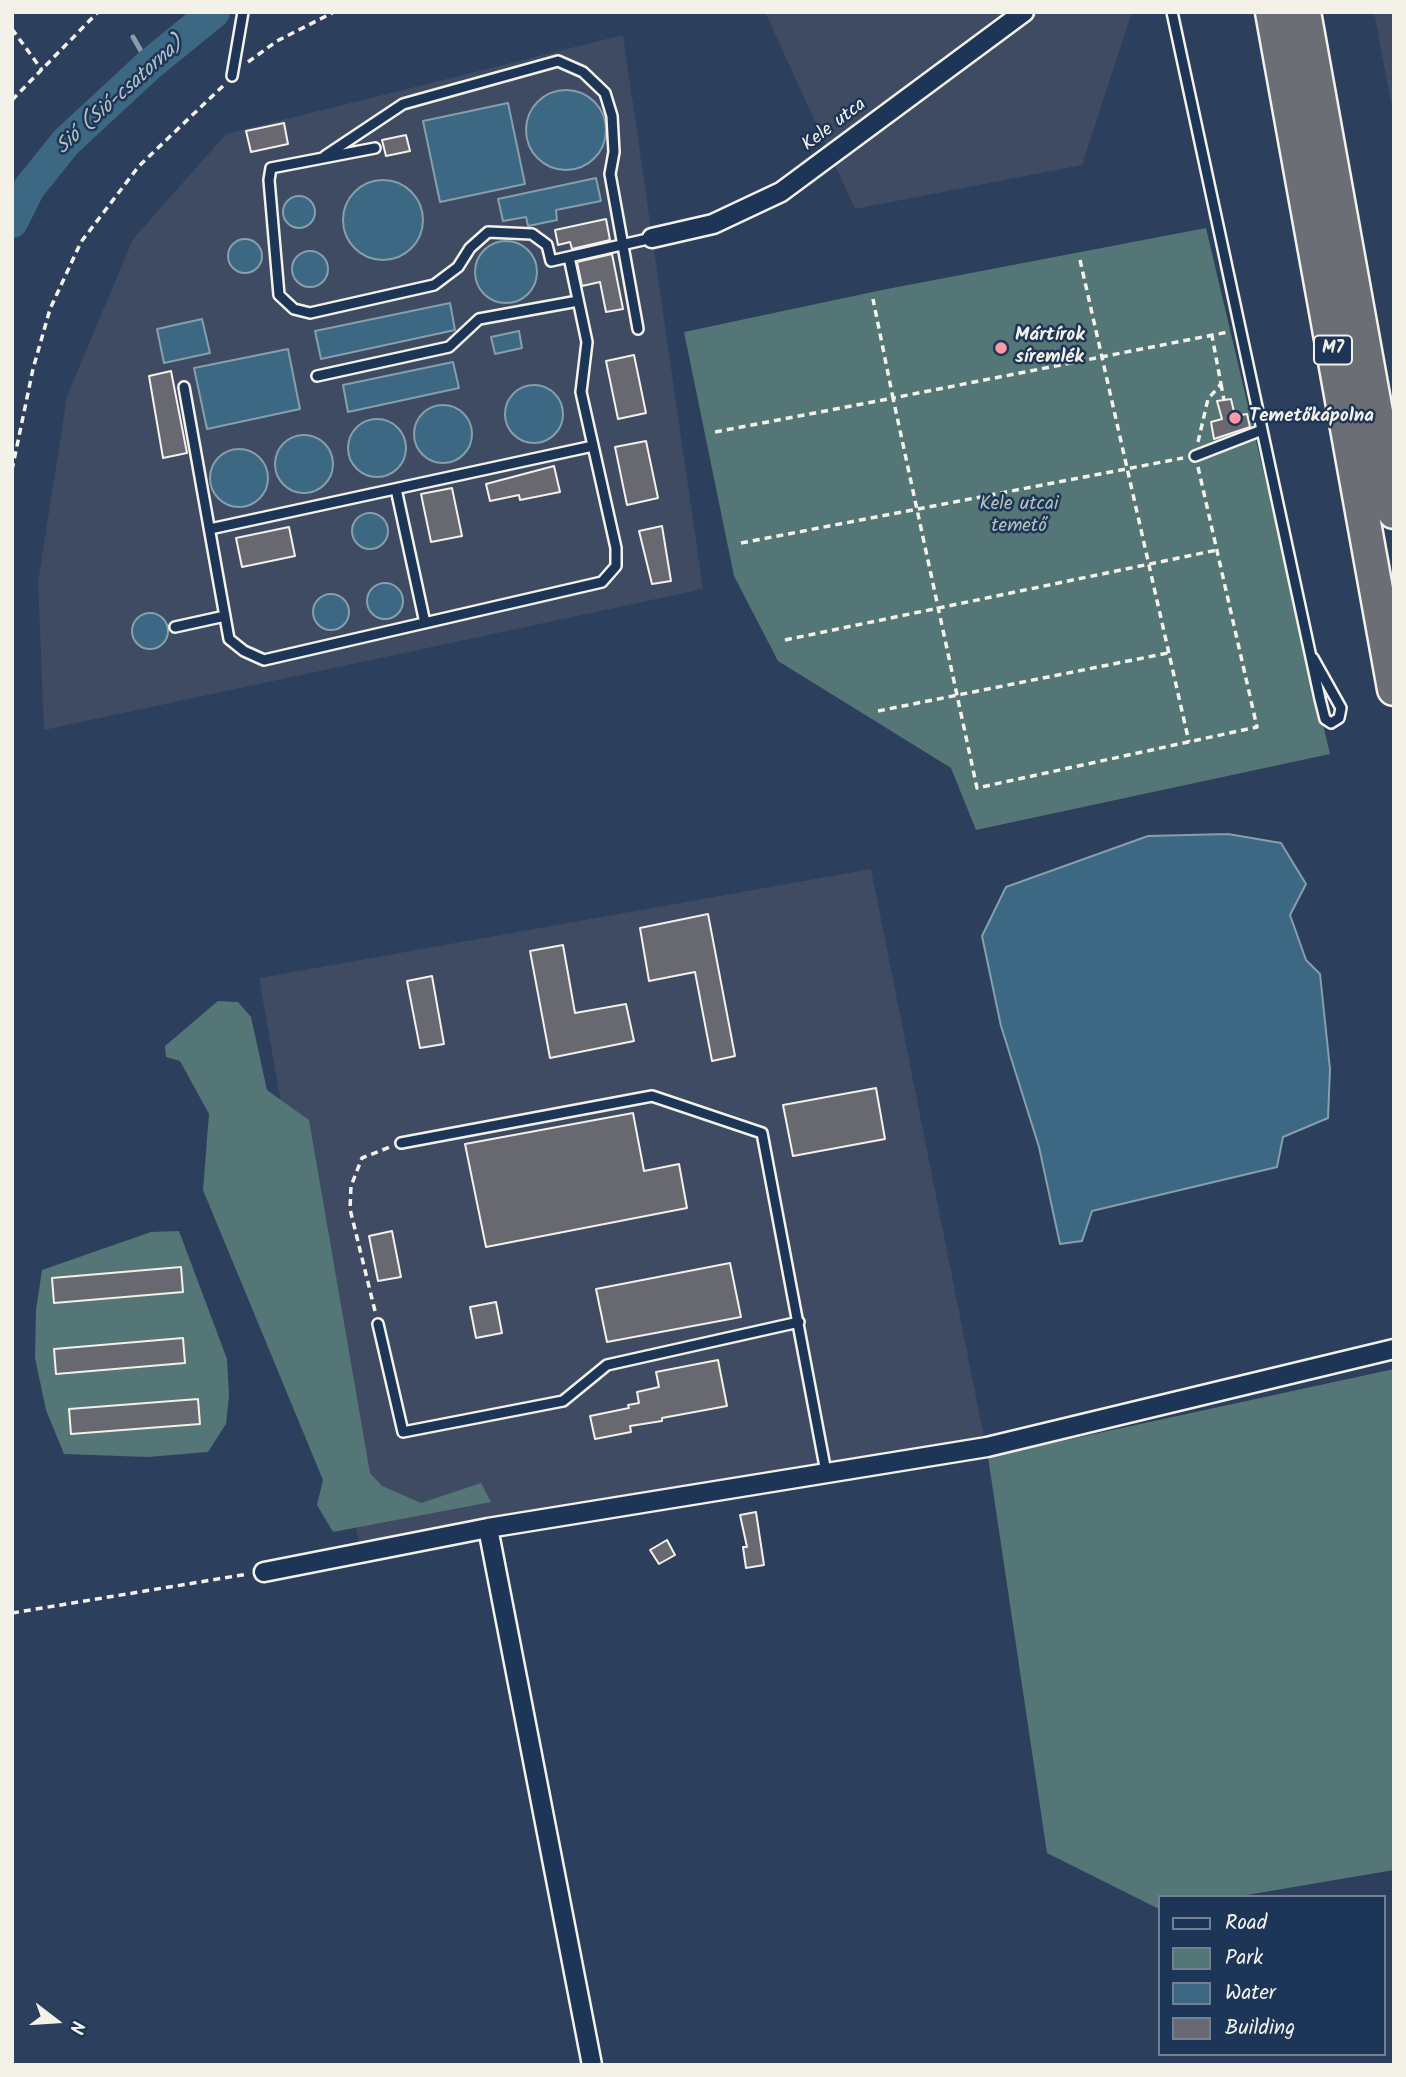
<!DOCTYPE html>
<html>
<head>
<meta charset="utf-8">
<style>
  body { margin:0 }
  #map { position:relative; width:1406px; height:2077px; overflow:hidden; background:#2c3f5c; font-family:Kalam,sans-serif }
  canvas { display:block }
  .frame { position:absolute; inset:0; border:14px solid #f4f1e8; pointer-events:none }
  .legend { position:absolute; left:1158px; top:1895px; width:228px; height:161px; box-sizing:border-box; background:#1d3557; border:2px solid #738091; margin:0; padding:9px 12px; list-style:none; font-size:21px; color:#f4f1e8 }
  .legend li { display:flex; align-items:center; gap:14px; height:35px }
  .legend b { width:35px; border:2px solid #738091 }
  .north { position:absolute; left:21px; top:1986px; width:70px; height:70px; -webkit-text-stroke:5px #1d3557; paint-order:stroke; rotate:107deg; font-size:19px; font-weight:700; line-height:28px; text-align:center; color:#f4f1e8 }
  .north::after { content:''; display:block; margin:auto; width:24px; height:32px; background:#f4f1e8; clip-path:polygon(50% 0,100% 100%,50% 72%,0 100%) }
</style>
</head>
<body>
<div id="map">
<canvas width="1406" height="2077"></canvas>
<div class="frame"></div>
<ul class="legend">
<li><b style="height:9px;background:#1d3557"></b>Road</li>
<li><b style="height:19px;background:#547676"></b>Park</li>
<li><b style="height:19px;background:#3d6883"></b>Water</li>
<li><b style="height:19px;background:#686871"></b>Building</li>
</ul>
<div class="north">N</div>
</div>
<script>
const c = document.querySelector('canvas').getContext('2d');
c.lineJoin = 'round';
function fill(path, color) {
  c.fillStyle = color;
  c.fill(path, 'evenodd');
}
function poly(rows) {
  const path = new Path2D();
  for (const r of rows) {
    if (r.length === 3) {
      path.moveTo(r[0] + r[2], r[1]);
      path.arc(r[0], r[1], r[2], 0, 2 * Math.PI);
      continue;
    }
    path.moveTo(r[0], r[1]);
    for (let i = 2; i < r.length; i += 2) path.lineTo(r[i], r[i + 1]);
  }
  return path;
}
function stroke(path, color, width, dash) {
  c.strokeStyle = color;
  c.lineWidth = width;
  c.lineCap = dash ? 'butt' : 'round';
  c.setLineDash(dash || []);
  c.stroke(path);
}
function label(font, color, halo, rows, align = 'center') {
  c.font = font + ' Kalam,sans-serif';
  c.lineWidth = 5;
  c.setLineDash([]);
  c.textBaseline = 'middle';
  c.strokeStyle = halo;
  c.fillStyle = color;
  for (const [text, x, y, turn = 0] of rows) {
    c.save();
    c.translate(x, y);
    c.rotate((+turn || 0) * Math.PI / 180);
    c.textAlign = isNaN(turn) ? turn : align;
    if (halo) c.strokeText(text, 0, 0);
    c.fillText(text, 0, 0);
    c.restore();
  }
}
fill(poly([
  [765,12,1132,12,1082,165,855,209],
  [1374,12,1394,12,1394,118],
  [623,35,703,589,44,730,38,582,67,396,133,239,226,134],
  [871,869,988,1457,826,1477,361,1556,259,978]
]), '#3e4b62');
fill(poly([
  [1206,228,1330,754,976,830,951,768,778,661,734,576,684,332,882,290],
  [218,1001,238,1002,251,1017,267,1090,309,1120,370,1473,382,1486,421,1503,481,1483,491,1502,333,1532,317,1505,323,1480,203,1190,209,1114,180,1061,166,1057,165,1046],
  [179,1231,227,1359,229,1396,226,1424,208,1452,148,1457,64,1454,46,1410,35,1358,36,1310,42,1270,151,1232],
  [1394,1369,1394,1870,1235,1897,1159,1897,1159,1909,1047,1853,988,1457]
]), '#547676');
const water = poly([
  [566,130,40],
  [508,103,525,184,440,202,423,121,508,103],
  [596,178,601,201,556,210,557,220,528,226,526,217,503,221,498,199,596,178],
  [383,220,40],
  [299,212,16],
  [245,256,17],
  [506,272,31],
  [310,269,18],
  [450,303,455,330,321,359,315,331,450,303],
  [202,319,210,353,164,363,157,329,202,319],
  [519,331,522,348,495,354,491,337,519,331],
  [288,349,300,409,207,429,194,368,288,349],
  [453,362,459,388,348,412,343,385,453,362],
  [534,414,29],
  [443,434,29],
  [377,448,29],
  [304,464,29],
  [239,478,29],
  [370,531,18],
  [385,601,18],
  [331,612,18],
  [150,631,18],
  [1228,834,1281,843,1306,884,1290,915,1306,960,1320,974,1330,1069,1328,1118,1283,1137,1277,1167,1092,1211,1082,1241,1060,1244,1039,1147,1001,1026,982,936,1006,887,1148,836,1228,834]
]);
fill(water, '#3d6883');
stroke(water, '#869fab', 2);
stroke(poly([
  [133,37,149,65]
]), '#869fab', 5);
stroke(poly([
  [12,222,29,188,66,142,149,65,214,12]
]), '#3d6883', 32);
const building = poly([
  [284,123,288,144,251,152,246,131,284,123],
  [406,135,410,151,386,156,382,140,406,135],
  [606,219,610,240,572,249,570,242,558,245,555,230,606,219],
  [612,254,623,309,606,312,600,282,582,286,577,262,612,254],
  [634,355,646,413,618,419,606,361,634,355],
  [171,371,187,453,163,458,149,376,171,371],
  [1231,399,1235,416,1247,414,1250,427,1214,439,1211,422,1222,419,1217,401,1231,399],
  [646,441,658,498,627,505,615,447,646,441],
  [554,466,560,492,520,500,519,495,490,501,486,484,554,466],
  [452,488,462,536,431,542,421,494,452,488],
  [662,526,671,581,652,584,639,531,662,526],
  [289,527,295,556,242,567,236,538,289,527],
  [708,914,735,1056,712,1061,695,972,649,981,640,928,708,914],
  [563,945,575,1013,626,1004,634,1041,550,1058,530,951,563,945],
  [432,976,444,1044,420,1048,407,981,432,976],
  [876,1088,885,1139,793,1156,783,1105,876,1088],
  [633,1113,644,1171,679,1164,687,1208,486,1247,465,1144,633,1113],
  [392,1231,401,1277,378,1281,369,1236,392,1231],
  [730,1263,741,1317,607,1342,596,1289,730,1263],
  [181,1267,183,1292,54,1303,52,1278,181,1267],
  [496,1302,502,1333,476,1338,470,1307,496,1302],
  [183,1338,185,1363,56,1374,54,1349,183,1338],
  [718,1360,727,1406,662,1418,662,1421,630,1426,631,1432,595,1439,590,1416,629,1408,628,1405,639,1403,637,1392,659,1387,656,1372,718,1360],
  [198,1399,200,1424,71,1434,69,1409,198,1399],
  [756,1512,764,1565,746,1568,743,1547,747,1547,740,1515,756,1512],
  [667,1540,675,1555,659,1564,650,1550,667,1540]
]);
fill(building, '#686871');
stroke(building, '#f4f1e8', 2);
const lane = poly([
  [1172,12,1320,699,1325,719,1331,723,1339,718,1341,708,1313,658],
  [232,76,243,12],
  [375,148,271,168,269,180,279,295,294,309,310,313,434,285,458,267,470,248,488,232,532,234,547,245,551,261,652,238],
  [325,156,403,104,558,61,583,72,605,93,612,116,614,152,610,174,638,329],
  [317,376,449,347,479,319,578,301],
  [184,387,229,639,244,651,264,660,602,582,616,566,616,548,581,392,587,342,569,257],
  [1195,456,1262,430],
  [396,489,425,623],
  [210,529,593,446],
  [175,627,225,616],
  [401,1143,652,1096,762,1133,826,1472],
  [378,1324,403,1432,563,1401,607,1365,799,1322]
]);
const street = poly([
  [652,238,713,224,781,192,1024,12],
  [488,1528,592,2065],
  [264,1572,488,1528,987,1447,1394,1349]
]);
const highway = poly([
  [1272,12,1394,689],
  [1304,12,1394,512]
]);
stroke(lane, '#f4f1e8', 14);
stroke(street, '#f4f1e8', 23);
stroke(highway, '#f4f1e8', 37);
stroke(poly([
  [12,29,42,70],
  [248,62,277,41,334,12],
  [12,100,98,12],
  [1080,260,1189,742],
  [1221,384,1224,400],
  [715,432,893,398,873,299],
  [1198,442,1208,399,1221,384,1212,336],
  [1198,467,1257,727,977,788,893,398,1228,332],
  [12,470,33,369,50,309,81,242,139,166,225,84],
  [741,543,1183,458],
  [785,640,1217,550],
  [878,711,1168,653],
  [375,1311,350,1209,351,1186,362,1158,390,1147],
  [12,1613,248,1574]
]), '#f4f1e8', 3.5, [7, 5]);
stroke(lane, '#1d3557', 9);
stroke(street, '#1d3557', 18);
stroke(highway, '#6b6f75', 32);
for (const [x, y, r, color] of [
  [1001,348,7,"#ff9aa2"],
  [1235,418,7,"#ff9aa2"]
]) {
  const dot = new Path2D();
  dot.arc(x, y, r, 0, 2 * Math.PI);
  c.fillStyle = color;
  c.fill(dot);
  stroke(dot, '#1d3557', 2.5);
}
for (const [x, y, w] of [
  [1333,350,38]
]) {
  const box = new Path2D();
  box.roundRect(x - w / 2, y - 14.5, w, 29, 5);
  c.fillStyle = '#1d3557';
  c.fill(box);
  stroke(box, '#f4f1e8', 2);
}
label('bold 18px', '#f4f1e8', null, [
  ["M7",1333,350]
]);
label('19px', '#f4f1e8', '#1d3557', [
  ["Kele utca",835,126,-37]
]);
label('bold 19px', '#f4f1e8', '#1d3557', [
  ["Mártírok",1015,337],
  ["síremlék",1015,359],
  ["Temetőkápolna",1249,418]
], 'left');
label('19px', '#b4c0ba', '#1d3557', [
  ["Kele utcai",1019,506],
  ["temető",1019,528]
]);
label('italic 21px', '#b4c1c5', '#1d3557', [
  ["Sió (Sió-csatorna)",121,97,-42]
]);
</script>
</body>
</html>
